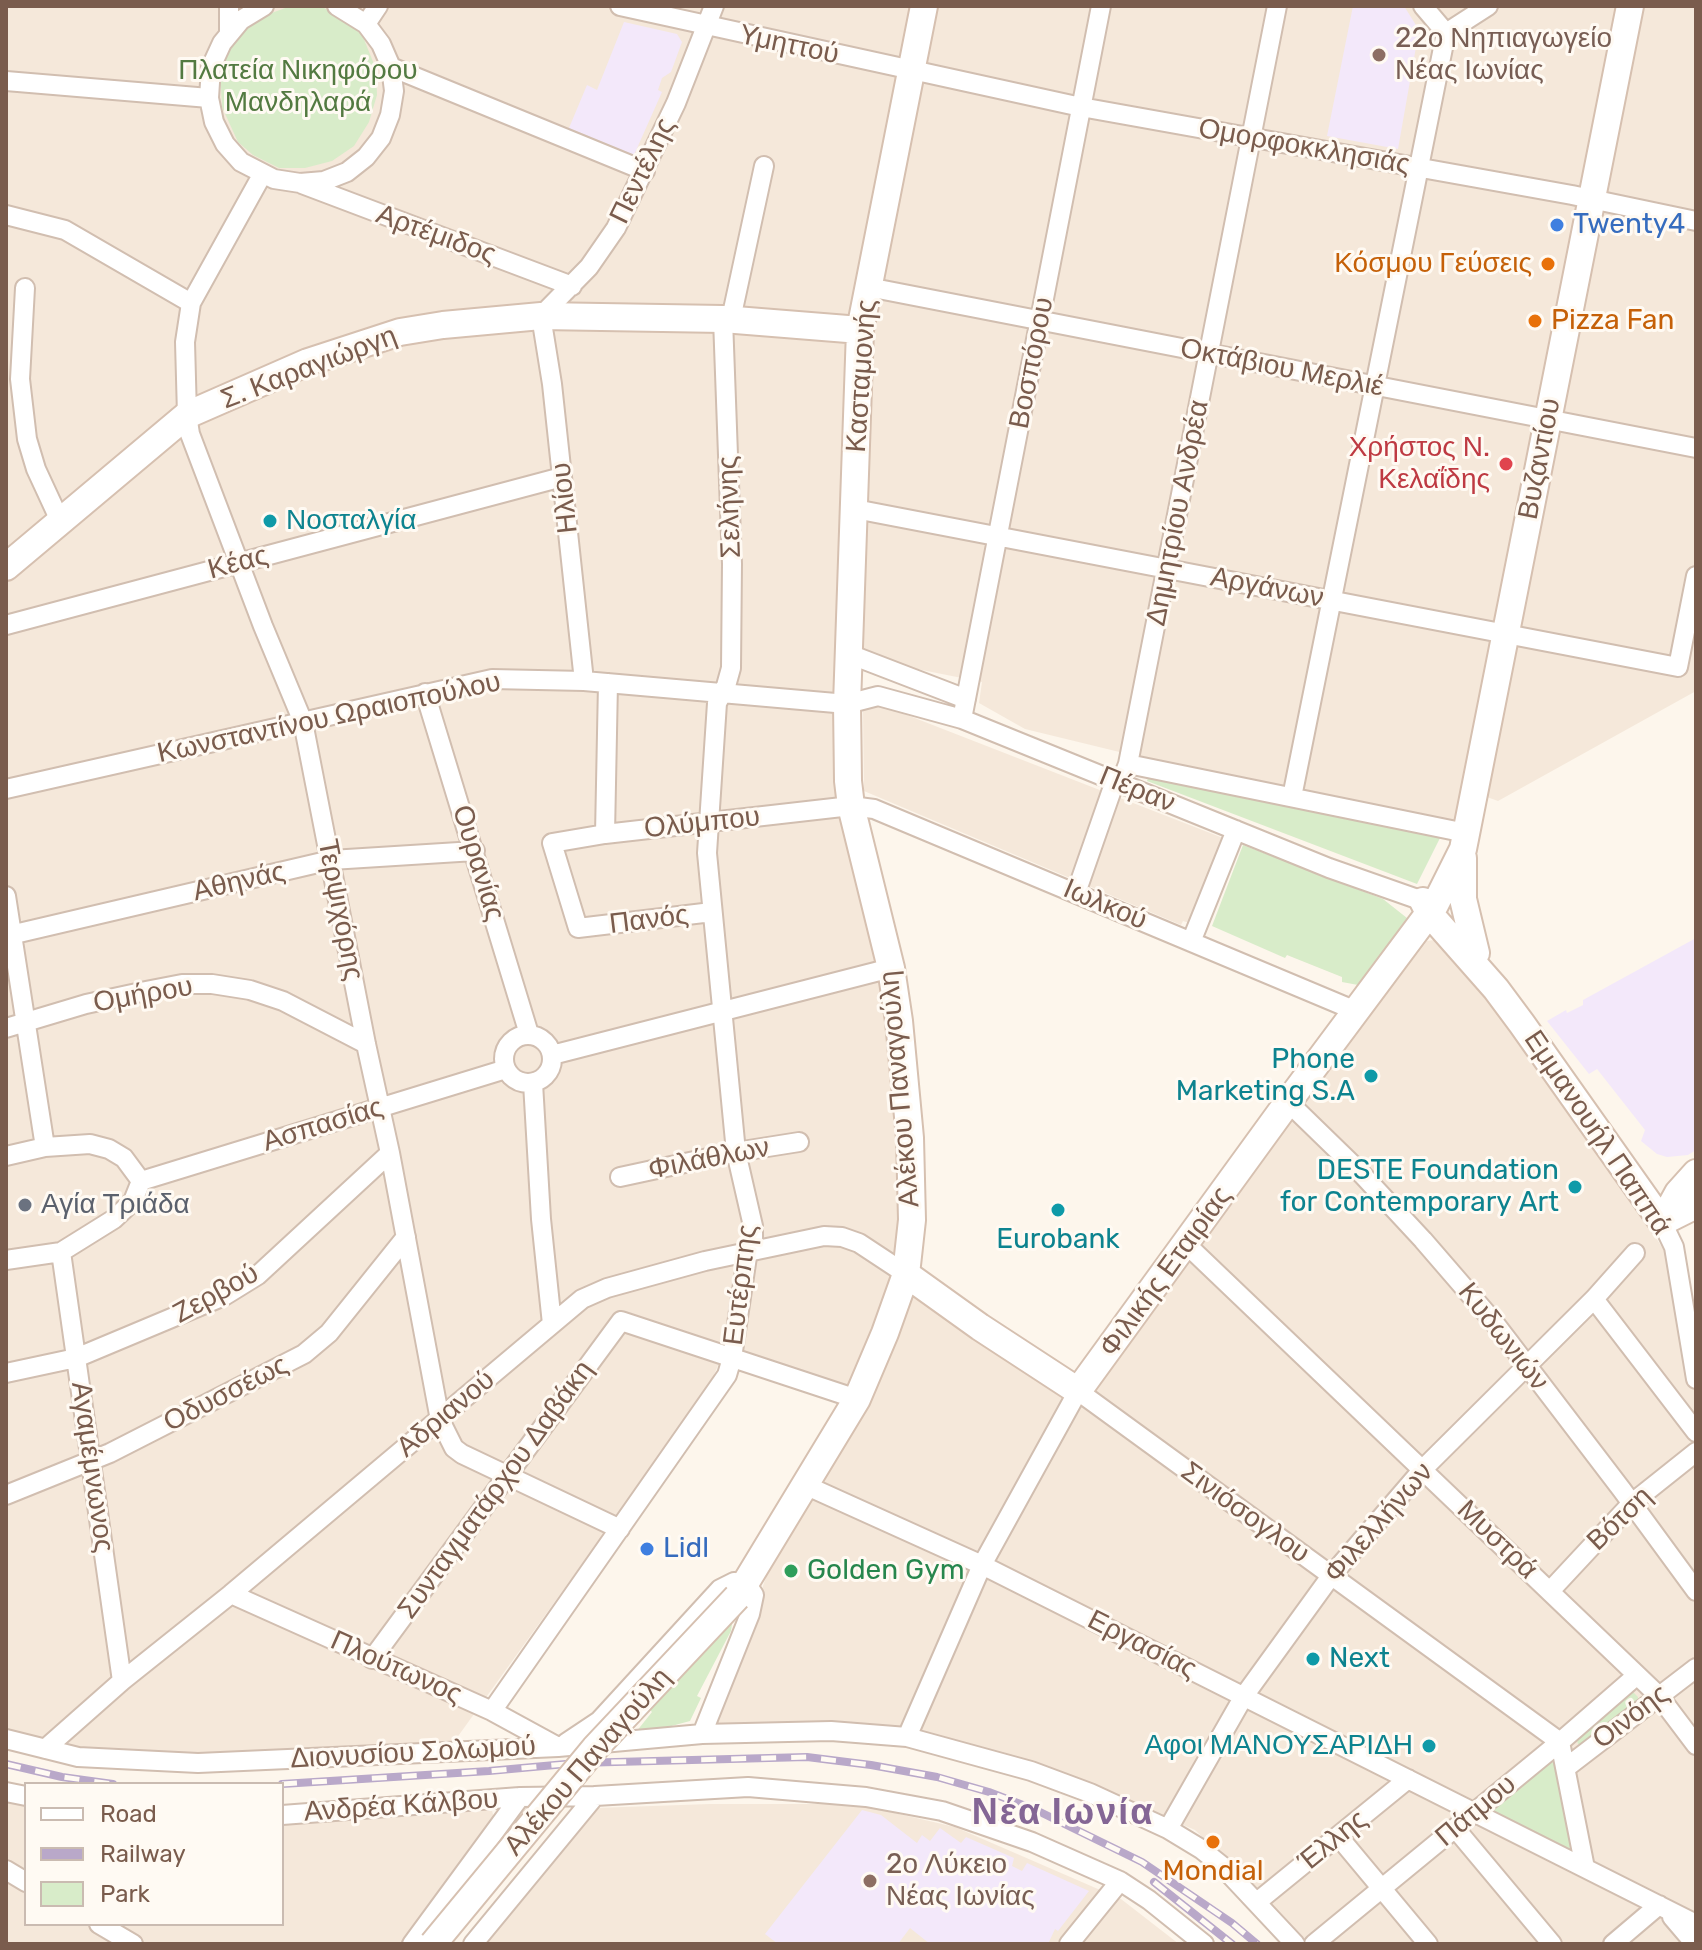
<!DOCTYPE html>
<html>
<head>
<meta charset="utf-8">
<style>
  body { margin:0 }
  #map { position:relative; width:1702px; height:1950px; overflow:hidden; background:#fdf6ec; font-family:Rubik,sans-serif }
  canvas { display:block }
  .frame { position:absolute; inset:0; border:8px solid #7a5c4d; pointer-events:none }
  .legend { position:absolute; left:24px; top:1782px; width:260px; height:144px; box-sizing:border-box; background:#fffaf3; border:2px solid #cabbb1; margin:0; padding:10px 14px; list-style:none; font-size:24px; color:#7a5c4d }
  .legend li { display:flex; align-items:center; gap:16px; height:40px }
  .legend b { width:40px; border:2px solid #cabbb1 }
</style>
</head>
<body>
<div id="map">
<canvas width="1702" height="1950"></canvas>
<div class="frame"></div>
<ul class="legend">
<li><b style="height:10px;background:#fff"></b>Road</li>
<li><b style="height:10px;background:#b9a8c9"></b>Railway</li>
<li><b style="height:22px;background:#d8ecc9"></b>Park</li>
</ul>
</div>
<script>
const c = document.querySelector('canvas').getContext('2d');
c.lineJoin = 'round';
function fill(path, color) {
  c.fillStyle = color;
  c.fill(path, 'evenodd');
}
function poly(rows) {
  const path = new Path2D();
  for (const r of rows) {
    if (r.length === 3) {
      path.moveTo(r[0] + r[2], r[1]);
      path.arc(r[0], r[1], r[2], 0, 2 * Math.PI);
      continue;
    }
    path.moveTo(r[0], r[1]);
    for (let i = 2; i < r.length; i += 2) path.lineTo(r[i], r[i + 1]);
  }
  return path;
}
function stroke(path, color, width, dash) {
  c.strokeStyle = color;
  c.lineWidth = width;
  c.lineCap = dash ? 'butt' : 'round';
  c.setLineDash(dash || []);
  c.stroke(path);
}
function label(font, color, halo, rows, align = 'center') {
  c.font = font + ' Rubik,sans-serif';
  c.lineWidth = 6;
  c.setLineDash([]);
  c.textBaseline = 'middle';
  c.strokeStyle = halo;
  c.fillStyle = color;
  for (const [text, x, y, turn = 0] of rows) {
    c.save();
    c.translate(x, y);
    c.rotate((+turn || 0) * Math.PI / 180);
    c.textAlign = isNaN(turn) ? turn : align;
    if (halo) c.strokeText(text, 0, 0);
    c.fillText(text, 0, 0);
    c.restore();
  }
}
fill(poly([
  [6,6,916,6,851,341,839,798,886,983,897,1108,899,1221,891,1288,852,1387,725,1349,708,1389,451,1746,144,1759,79,1752,6,1734],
  [931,6,1618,6,1461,823,1140,757,1025,729,979,703,982,682,907,667,862,648,864,331],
  [1644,6,1696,6,1696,691,1498,801,1487,797],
  [871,701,1223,838,1189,923,1183,921,1181,925,864,791,863,709],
  [1434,940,1478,988,1558,1091,1670,1259,1696,1366,1696,1944,1308,1944,1246,1879,1195,1830,1044,1766,891,1725,717,1724,767,1574,820,1474,909,1289,1077,1409,1219,1212,1427,941],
  [6,1797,26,1802,26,1924,282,1924,282,1825,491,1807,495,1822,406,1944,6,1944],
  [710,1804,856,1804,955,1827,1121,1899,1179,1944,478,1944,595,1808]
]), '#f5e8da');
fill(poly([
  [1353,6,1404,6,1419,30,1398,149,1327,136],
  [624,22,677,34,682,42,671,72,662,78,658,90,662,92,634,155,569,128,587,85,597,90],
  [1696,938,1696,1150,1688,1155,1667,1157,1657,1154,1641,1141,1645,1130,1597,1069,1589,1074,1547,1021,1566,1010,1567,1013,1583,1005,1583,1000],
  [862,1810,881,1815,917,1843,922,1835,930,1841,940,1828,961,1843,966,1837,1014,1858,1012,1866,1022,1871,1027,1863,1089,1891,1058,1931,1055,1929,1048,1944,930,1944,910,1928,898,1944,778,1944,765,1934]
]), '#f3e8fa');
fill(poly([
  [320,6,346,19,363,37,376,69,377,95,369,122,354,146,332,161,305,168,279,168,253,155,238,142,222,107,220,67,229,45,258,18,288,7],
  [1149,775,1441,836,1417,884,1147,781],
  [1243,845,1383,899,1407,918,1358,985,1342,982,1342,977,1287,955,1285,958,1212,926],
  [733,1617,731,1631,697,1696,701,1698,690,1721,638,1735,636,1732,652,1712,648,1708],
  [1632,1691,1638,1697,1638,1701,1582,1744,1578,1744,1576,1737],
  [1549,1761,1556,1764,1571,1847,1569,1850,1494,1811,1492,1807]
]), '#d8ecc9');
const street = poly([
  [229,6,229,31],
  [264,6,241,20,222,43,211,67,209,98,214,122,225,144,241,162,274,179,300,183,324,181,347,172,366,157,381,138,390,115,394,91,391,67,381,44,366,24,337,6],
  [620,6,1081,107,1572,195,1696,221],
  [1423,6,1446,33],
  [366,24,378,6],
  [1446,33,1488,6],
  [391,67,645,171],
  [6,81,209,98],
  [262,175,191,303,185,342,187,415,190,434,263,626,303,722,366,1044,390,1153,440,1420,454,1448,462,1454,620,1529],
  [302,184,572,286],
  [6,215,65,230,191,303],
  [868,287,1696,448],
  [25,288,20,379,27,439,36,469,61,523],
  [731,319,764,166],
  [855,509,1678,667,1696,576],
  [6,625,562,477],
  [849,654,966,699],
  [584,681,552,384,541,316,589,267,616,228,676,103,714,6],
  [425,693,529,1034],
  [962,719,1101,6],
  [1128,764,1466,833],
  [6,789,492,679,584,681,847,704,878,696,962,719,1329,868,1423,901],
  [1292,797,1446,33],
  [605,834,608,683],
  [1076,893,1115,781,1125,772,1128,764,1277,6],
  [6,896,45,1147],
  [712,912,578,928,552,843,605,834,851,806,874,809,1356,1011],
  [6,936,331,860,475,851],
  [1191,942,1236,830],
  [6,1028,86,1004,146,991,182,984,212,984,250,990,283,1001,366,1044],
  [528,1059,24],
  [552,1055,891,968],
  [533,1083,541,1219,552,1324],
  [1288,1102,1358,1170,1423,1240,1493,1321,1622,1490,1696,1591],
  [6,1156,45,1147,90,1144,109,1149,124,1158,141,1181,133,1201,114,1219,61,1252,6,1260],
  [620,1177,736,1152,799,1142],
  [141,1181,506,1069],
  [1662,1222,1674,1247,1696,1379],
  [1186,1244,1659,1696,1696,1745],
  [61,1252,122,1681],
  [1594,1299,1696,1432],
  [621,1321,857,1399],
  [6,1373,76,1358,224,1296,258,1275,390,1153],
  [805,1485,982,1565,1696,1924],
  [6,1495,110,1453,304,1354,329,1333,406,1237],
  [1550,1591,1632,1503,1696,1452],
  [231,1594,492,1711,558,1747],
  [372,1659,621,1321],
  [492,1711,727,1375,732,1358,748,1250,753,1238,753,1226,736,1152,707,853,717,703,726,686,731,668,732,564,723,319],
  [907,1737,982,1565,1078,1391,1560,1742,1585,1868],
  [6,1739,78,1757,198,1763,558,1747,702,1734,831,1731,907,1737,1031,1771,1090,1793,1168,1829,1201,1849,1221,1865,1295,1944],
  [566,1743,599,1721,720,1589,734,1582,746,1583,754,1595,750,1614,702,1734],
  [45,1749,122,1681,231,1594,582,1299,607,1288,705,1261,824,1236,842,1237,859,1243,906,1274],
  [1567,1767,1696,1668],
  [6,1792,26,1796],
  [282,1815,520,1797,595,1796,748,1787,866,1797,942,1811,1032,1842,1120,1881,1149,1900,1204,1944],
  [1455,1828,1552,1944],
  [1168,1829,1244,1696,1331,1576,1423,1469,1594,1299,1635,1253],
  [1338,1836,1428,1944],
  [6,1870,26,1882],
  [1257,1902,1408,1779],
  [1672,1917,1695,1944],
  [99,1924,133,1944],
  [412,1944,520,1797],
  [473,1944,595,1796],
  [1069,1944,1120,1881],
  [1314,1944,1560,1742,1636,1676],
  [1613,1944,1659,1905]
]);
const secondary = poly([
  [6,567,187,415,308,362,400,332,443,325,541,316,723,319,860,330],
  [1463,858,1463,899,1476,953],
  [1423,901,1429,913,1496,989,1522,1024,1662,1222],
  [1662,1222,1678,1193,1696,1173],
  [1662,1222,1696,1205],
  [906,1274,980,1327,1078,1391,1288,1102,1435,905,1463,849,1630,6],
  [737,1597,857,1399,885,1333,906,1274,912,1220,910,1138,899,1021,891,968,851,806,848,781,847,704,860,330,924,6]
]);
stroke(street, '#d1beb0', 22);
stroke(secondary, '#d6c0b0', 30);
stroke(street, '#fff', 18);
stroke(secondary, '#fff', 26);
const rail = poly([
  [6,1764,62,1777,113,1784],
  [282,1784,489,1771,577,1763,807,1757,871,1765,937,1777,989,1792,1036,1810,1142,1862,1232,1923,1257,1944],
  [1154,1882,1232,1944]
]);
stroke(rail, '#b9a8c9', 8);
stroke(rail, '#fffaf3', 5, [15]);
const secondaryBridge = poly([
  [433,1944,595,1748,737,1597]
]);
stroke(secondaryBridge, '#d6c0b0', 30, []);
stroke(secondaryBridge, '#fff', 26);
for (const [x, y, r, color] of [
  [1379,55,8,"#8d6e63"],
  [1557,225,8,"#3f7fe0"],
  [1548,264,8,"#e8710a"],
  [1535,321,8,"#e8710a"],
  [1506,464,8,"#e0444e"],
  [270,521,8,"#0f9aa8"],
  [1371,1076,8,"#0f9aa8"],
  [1575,1187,8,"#0f9aa8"],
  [25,1205,8,"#6b7280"],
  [1058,1210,8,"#0f9aa8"],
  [647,1549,8,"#3f7fe0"],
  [791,1571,8,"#2e9e5b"],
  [1313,1659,8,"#0f9aa8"],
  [1429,1746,8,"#0f9aa8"],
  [1213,1842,8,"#e8710a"],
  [870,1881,8,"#8d6e63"]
]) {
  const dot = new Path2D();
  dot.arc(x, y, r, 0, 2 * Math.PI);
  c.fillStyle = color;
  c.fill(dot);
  stroke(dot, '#fffaf3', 3);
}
label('28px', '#785e54', '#fffaf3', [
  ["22ο Νηπιαγωγείο",1395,39],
  ["Νέας Ιωνίας",1395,71],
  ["2ο Λύκειο",886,1865],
  ["Νέας Ιωνίας",886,1897]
], 'left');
label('28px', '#7a5c4d', '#fffaf3', [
  ["Υμηττού",789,45,12],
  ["Ομορφοκκλησιάς",1304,147,10],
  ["Πεντέλης",643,171,-64],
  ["Αρτέμιδος",436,235,20],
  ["Βοσπόρου",1032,363,-79],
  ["Σ. Καραγιώργη",309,368,-21],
  ["Οκτάβιου Μερλιέ",1282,368,11],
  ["Κασταμονής",862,376,-86],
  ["Βυζαντίου",1540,459,-79],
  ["Ηλίου",565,498,-96],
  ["Σελήνης",730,507,-92],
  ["Δημητρίου Ανδρέα",1178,513,-79],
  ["Κέας",238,563,-15],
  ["Αργάνων",1267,588,11],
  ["Κωνσταντίνου Ωραιοπούλου",329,718,-12],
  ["Πέραν",1137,790,22],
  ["Ολύμπου",702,823,-6],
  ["Ουρανίας",478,863,73],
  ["Αθηνάς",239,882,-13],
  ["Ιωλκού",1105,905,23],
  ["Τερψιχόρης",340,910,79],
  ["Πανός",649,920,-7],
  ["Ομήρου",143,995,-10],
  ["Αλέκου Παναγούλη",900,1089,-95],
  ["Ασπασίας",323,1125,-17],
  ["Εμμανουήλ Παππά",1597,1133,56],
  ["Φιλάθλων",709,1159,-11],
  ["Φιλικής Εταιρίας",1166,1272,-54],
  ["Ευτέρπης",741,1285,-83],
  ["Ζερβού",216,1294,-29],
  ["Κυδωνιών",1503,1337,52],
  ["Οδυσσέως",226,1394,-27],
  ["Αδριανού",446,1414,-40],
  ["Αγαμέμνωνος",92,1467,82],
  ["Συνταγματάρχου Δαβάκη",496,1490,-54],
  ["Σινιόσογλου",1245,1513,36],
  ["Βότση",1620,1519,-44],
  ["Φιλελλήνων",1379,1523,-49],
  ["Μυστρά",1497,1540,44],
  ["Εργασίας",1142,1645,27],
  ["Πλούτωνος",396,1668,24],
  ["Οινόης",1631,1717,-37],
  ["Διονυσίου Σολωμού",413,1753,-3],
  ["Αλέκου Παναγούλη",588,1762,-49],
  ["Ανδρέα Κάλβου",401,1806,-4],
  ["Πάτμου",1476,1811,-40],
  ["Έλλης",1333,1841,-39]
]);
label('28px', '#537a41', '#fffaf3', [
  ["Πλατεία Νικηφόρου",298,71],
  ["Μανδηλαρά",298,103]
]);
label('28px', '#366cbe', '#fffaf3', [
  ["Twenty4",1573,225],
  ["Lidl",663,1549]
], 'left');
label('28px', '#c56008', '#fffaf3', [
  ["Κόσμου Γεύσεις",1532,264],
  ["Pizza Fan",1551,321,"left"],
  ["Mondial",1213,1872,"center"]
], 'right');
label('28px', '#be3a42', '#fffaf3', [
  ["Χρήστος Ν.",1490,448],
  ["Κελαΐδης",1490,480]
], 'right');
label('28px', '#0d838f', '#fffaf3', [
  ["Νοσταλγία",286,521,"left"],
  ["Phone",1355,1060],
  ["Marketing S.A",1355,1092],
  ["DESTE Foundation",1559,1171],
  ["for Contemporary Art",1559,1203],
  ["Eurobank",1058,1240,"center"],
  ["Next",1329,1659,"left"],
  ["Αφοι ΜΑΝΟΥΣΑΡΙΔΗ",1413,1746]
], 'right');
label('28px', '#5b616d', '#fffaf3', [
  ["Αγία Τριάδα",41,1205]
], 'left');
label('28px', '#27864d', '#fffaf3', [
  ["Golden Gym",807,1571]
], 'left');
c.letterSpacing = '2px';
label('bold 36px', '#846695', '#fffaf3', [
  ["Νέα Ιωνία",1063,1814]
]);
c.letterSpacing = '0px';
</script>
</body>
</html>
